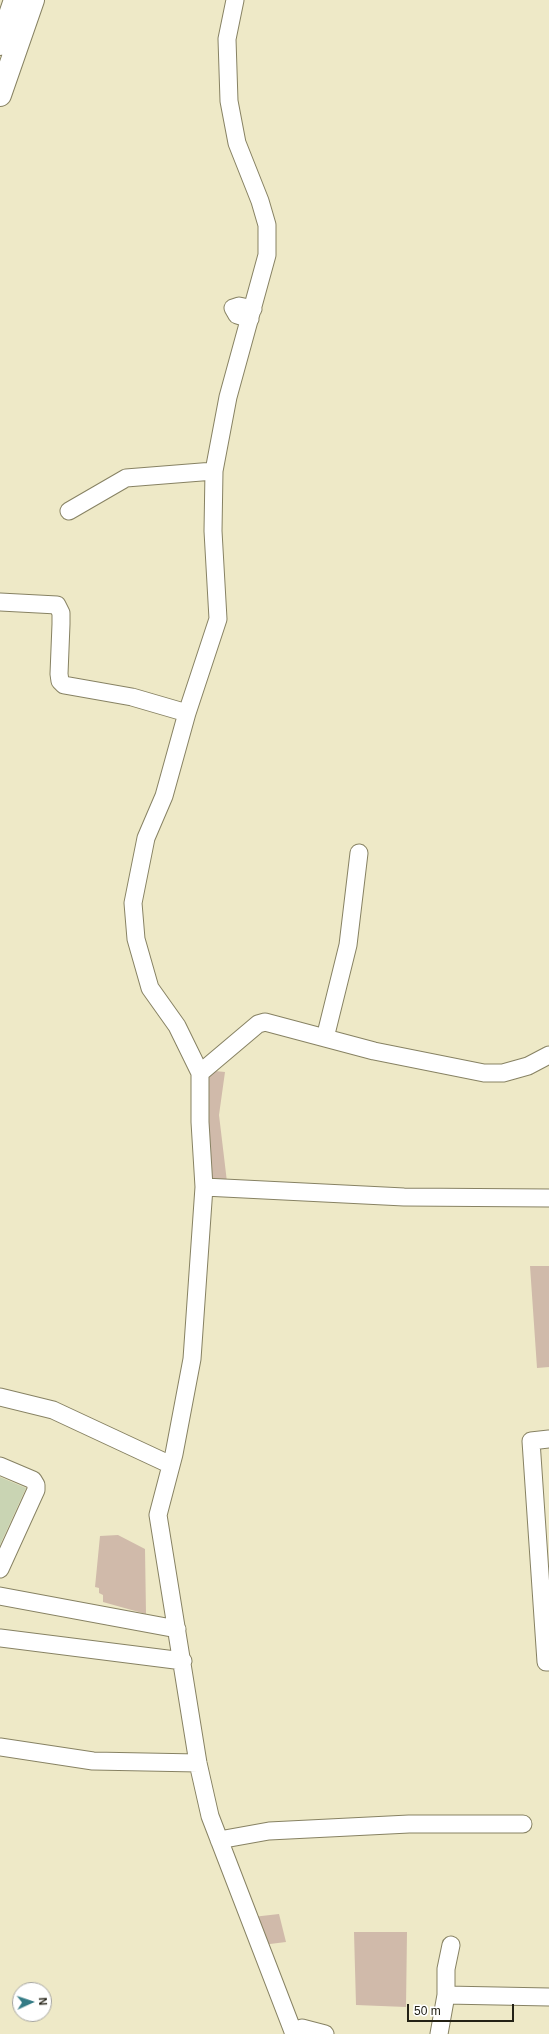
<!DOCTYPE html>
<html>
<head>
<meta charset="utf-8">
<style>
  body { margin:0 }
  #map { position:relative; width:549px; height:2034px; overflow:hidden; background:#eee9c7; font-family:Helvetica,sans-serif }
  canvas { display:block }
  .north { position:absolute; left:12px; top:1982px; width:40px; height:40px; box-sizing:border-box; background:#fff; border:1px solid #a7a6a1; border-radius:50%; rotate:87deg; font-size:11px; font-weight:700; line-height:16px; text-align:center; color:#232115 }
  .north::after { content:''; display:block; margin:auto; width:14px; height:18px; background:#347b85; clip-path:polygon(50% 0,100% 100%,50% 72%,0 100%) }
  .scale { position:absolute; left:407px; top:2004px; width:107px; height:18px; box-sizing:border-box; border:2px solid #232115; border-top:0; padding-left:5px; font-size:12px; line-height:14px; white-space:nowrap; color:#232115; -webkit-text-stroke:3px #fff; paint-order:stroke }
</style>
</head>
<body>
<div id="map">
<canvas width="549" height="2034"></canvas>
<div class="north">N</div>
<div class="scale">50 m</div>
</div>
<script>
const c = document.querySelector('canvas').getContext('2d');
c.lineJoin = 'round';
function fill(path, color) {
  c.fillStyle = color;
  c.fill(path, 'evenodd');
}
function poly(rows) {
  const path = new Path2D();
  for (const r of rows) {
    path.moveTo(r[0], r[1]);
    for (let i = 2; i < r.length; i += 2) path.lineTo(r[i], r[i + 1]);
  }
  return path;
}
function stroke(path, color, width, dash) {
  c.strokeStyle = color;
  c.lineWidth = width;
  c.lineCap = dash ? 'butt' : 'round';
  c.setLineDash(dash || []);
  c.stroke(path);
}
fill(poly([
  [215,1071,225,1072,219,1115,227,1182,205,1186,202,1084],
  [530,1266,549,1266,549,1367,537,1368],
  [118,1535,145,1549,146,1614,103,1602,103,1595,99,1593,99,1588,95,1587,100,1536],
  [279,1914,286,1942,254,1946,244,1918],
  [354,1932,407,1932,406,2007,356,2005]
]), '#d0baaa');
fill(poly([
  [0,1477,26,1488,0,1545]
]), '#c9d4b3');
const minor = poly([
  [235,0,227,39,229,101,237,143,260,201,267,225,267,255,228,397,214,471,213,531,218,619,187,713,164,796,146,838,133,903,136,939,150,988,177,1026,200,1073,200,1122,204,1187,404,1197,549,1198],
  [250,319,237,315,233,308,239,306,253,309],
  [69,511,126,478,214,471],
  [0,602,57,605,61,613,61,624,59,674,60,681,64,685,132,697,187,713],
  [325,1038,348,945,359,853],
  [200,1073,258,1024,265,1022,374,1051,484,1073,503,1073,528,1066,549,1055],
  [204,1187,192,1359,174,1454,158,1515,198,1763,210,1816,294,2034],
  [0,1397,53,1410,171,1465],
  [549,1439,531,1441,546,1662,549,1662],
  [0,1466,33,1480,36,1485,36,1490,0,1569],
  [0,1596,177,1629],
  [0,1638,183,1661],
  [0,1747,93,1761,198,1763],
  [219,1840,269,1831,409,1824,523,1824],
  [446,1995,549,1997],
  [293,2032,302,2028,325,2034],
  [439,2034,446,1995,446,1969,451,1945]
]);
const highway = poly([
  [0,44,15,0],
  [0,95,33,0]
]);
stroke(minor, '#878263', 19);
stroke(highway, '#878263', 24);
stroke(minor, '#fff', 17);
stroke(highway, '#fff', 22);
</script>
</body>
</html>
